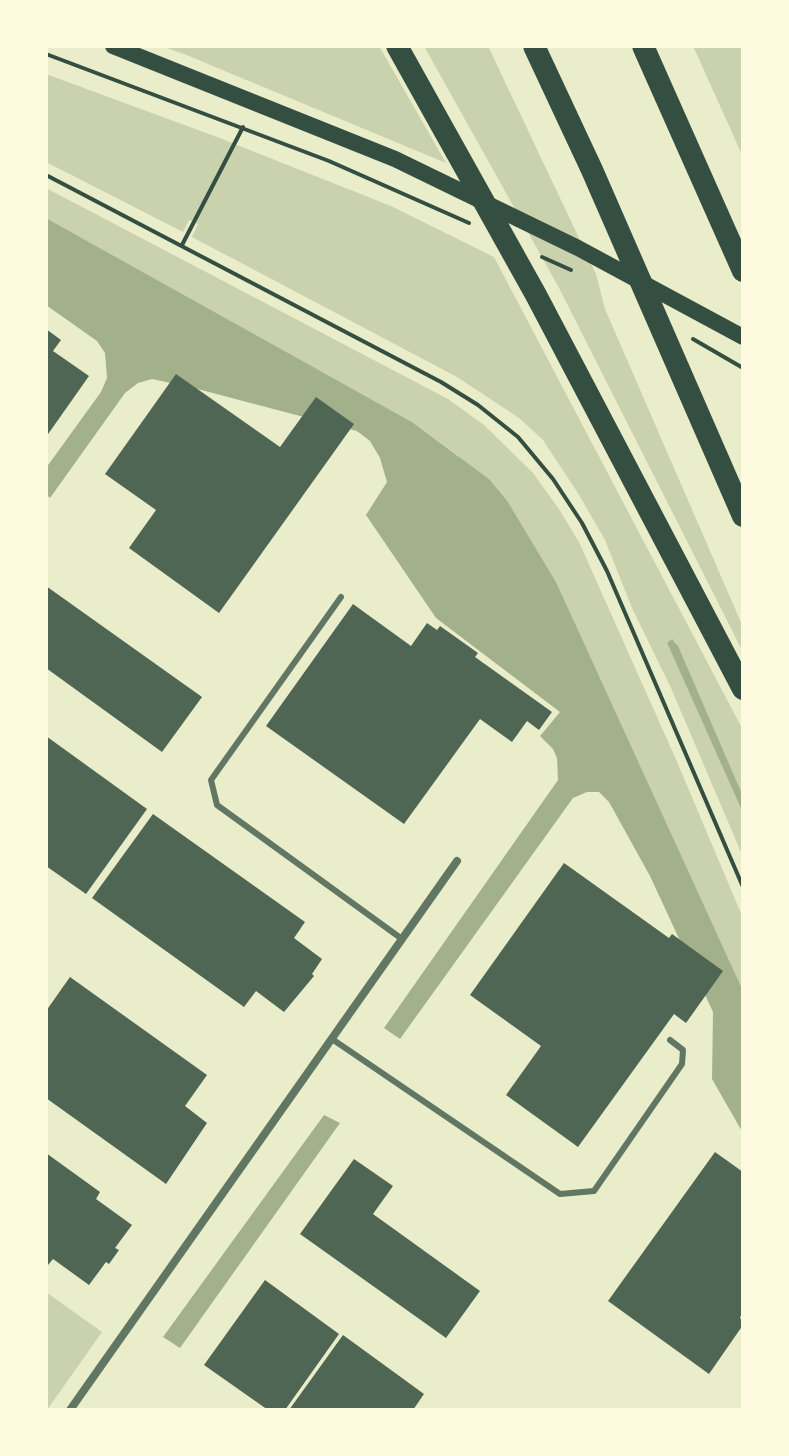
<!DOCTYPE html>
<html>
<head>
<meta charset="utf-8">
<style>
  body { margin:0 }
  #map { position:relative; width:789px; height:1456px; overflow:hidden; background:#e9edc9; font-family:"Times New Roman",serif }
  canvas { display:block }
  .frame { position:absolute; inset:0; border:48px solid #fefae0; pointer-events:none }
</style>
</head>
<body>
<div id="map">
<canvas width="789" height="1456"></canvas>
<div class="frame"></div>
</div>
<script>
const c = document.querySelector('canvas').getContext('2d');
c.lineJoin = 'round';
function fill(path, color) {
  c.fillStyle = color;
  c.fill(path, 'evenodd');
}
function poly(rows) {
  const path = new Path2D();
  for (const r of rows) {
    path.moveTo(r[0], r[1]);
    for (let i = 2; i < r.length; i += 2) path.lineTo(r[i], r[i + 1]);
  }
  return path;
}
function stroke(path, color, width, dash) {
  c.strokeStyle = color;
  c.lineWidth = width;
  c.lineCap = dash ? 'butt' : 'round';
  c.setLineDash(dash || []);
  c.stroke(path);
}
fill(poly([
  [161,46,379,46,446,163,184,54],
  [424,46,488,46,596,274,605,309,743,627,743,652,559,288],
  [693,46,742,46,743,157],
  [46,74,217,137,391,206,494,257,743,730,743,796,675,641,667,643,743,813,743,857,671,688,632,608,605,540,579,495,543,440,519,418,457,377,192,237,198,224,189,220,183,232,46,162],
  [46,188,448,399,484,425,533,473,559,509,579,542,678,764,743,918,743,1002,556,582,508,502,456,454,412,422,46,218],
  [46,1292,102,1332,47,1410,46,1410]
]), '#cad2ad');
fill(poly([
  [46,218,412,422,489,479,508,502,556,582,743,991,743,1133,712,1079,713,1012,650,876,609,802,599,792,587,792,573,798,400,1039,384,1028,558,780,557,758,553,749,540,736,560,712,436,618,366,515,387,482,380,458,370,441,357,431,190,387,152,379,138,383,125,393,50,498,46,494,46,468,101,392,107,378,105,353,97,341,46,305],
  [672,639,678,646,743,796,743,813,667,643],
  [324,1115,340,1123,180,1348,163,1337]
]), '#a3b18a');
fill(poly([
  [46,329,61,340,53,351,89,376,46,437],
  [176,374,280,447,316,397,354,424,219,613,129,548,156,510,105,474],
  [46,586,202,697,162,752,46,668],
  [353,604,411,646,427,623,437,630,440,626,478,653,475,657,552,712,539,730,527,721,512,742,480,719,404,824,266,726],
  [46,736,147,809,86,894,46,866],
  [153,814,305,922,294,938,322,959,312,974,314,976,284,1012,256,991,244,1007,92,898],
  [564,863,669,938,672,934,723,971,686,1023,674,1014,578,1147,506,1095,541,1046,470,995],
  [70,977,207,1075,185,1106,207,1123,166,1184,46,1098,46,1011],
  [715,1152,743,1172,743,1313,740,1317,743,1325,709,1374,608,1301],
  [46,1153,100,1192,96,1199,132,1225,115,1248,119,1250,109,1264,106,1262,89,1285,53,1259,48,1265,46,1264],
  [354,1159,393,1186,373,1214,480,1291,446,1338,300,1234],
  [265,1280,339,1334,285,1410,268,1410,204,1365],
  [343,1335,424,1394,413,1410,289,1410]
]), '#4f6655');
stroke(poly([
  [46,54,329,161,469,223],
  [46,175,441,382,478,405,518,437,553,479,582,523,607,571,743,887],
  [182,245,243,127],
  [542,257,571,270],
  [693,339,743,368]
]), '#344e41', 4);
stroke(poly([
  [341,597,211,780,217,805,402,939],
  [332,1039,560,1194,594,1191,682,1064,683,1050,670,1040]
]), '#617663', 6);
stroke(poly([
  [70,1410,457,861]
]), '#617663', 8);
stroke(poly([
  [113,46,395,159,578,248,743,337]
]), '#344e41', 16);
stroke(poly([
  [397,46,536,295,743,689],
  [534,46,592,170,743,516],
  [643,46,743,271]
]), '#344e41', 22);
</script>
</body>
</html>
